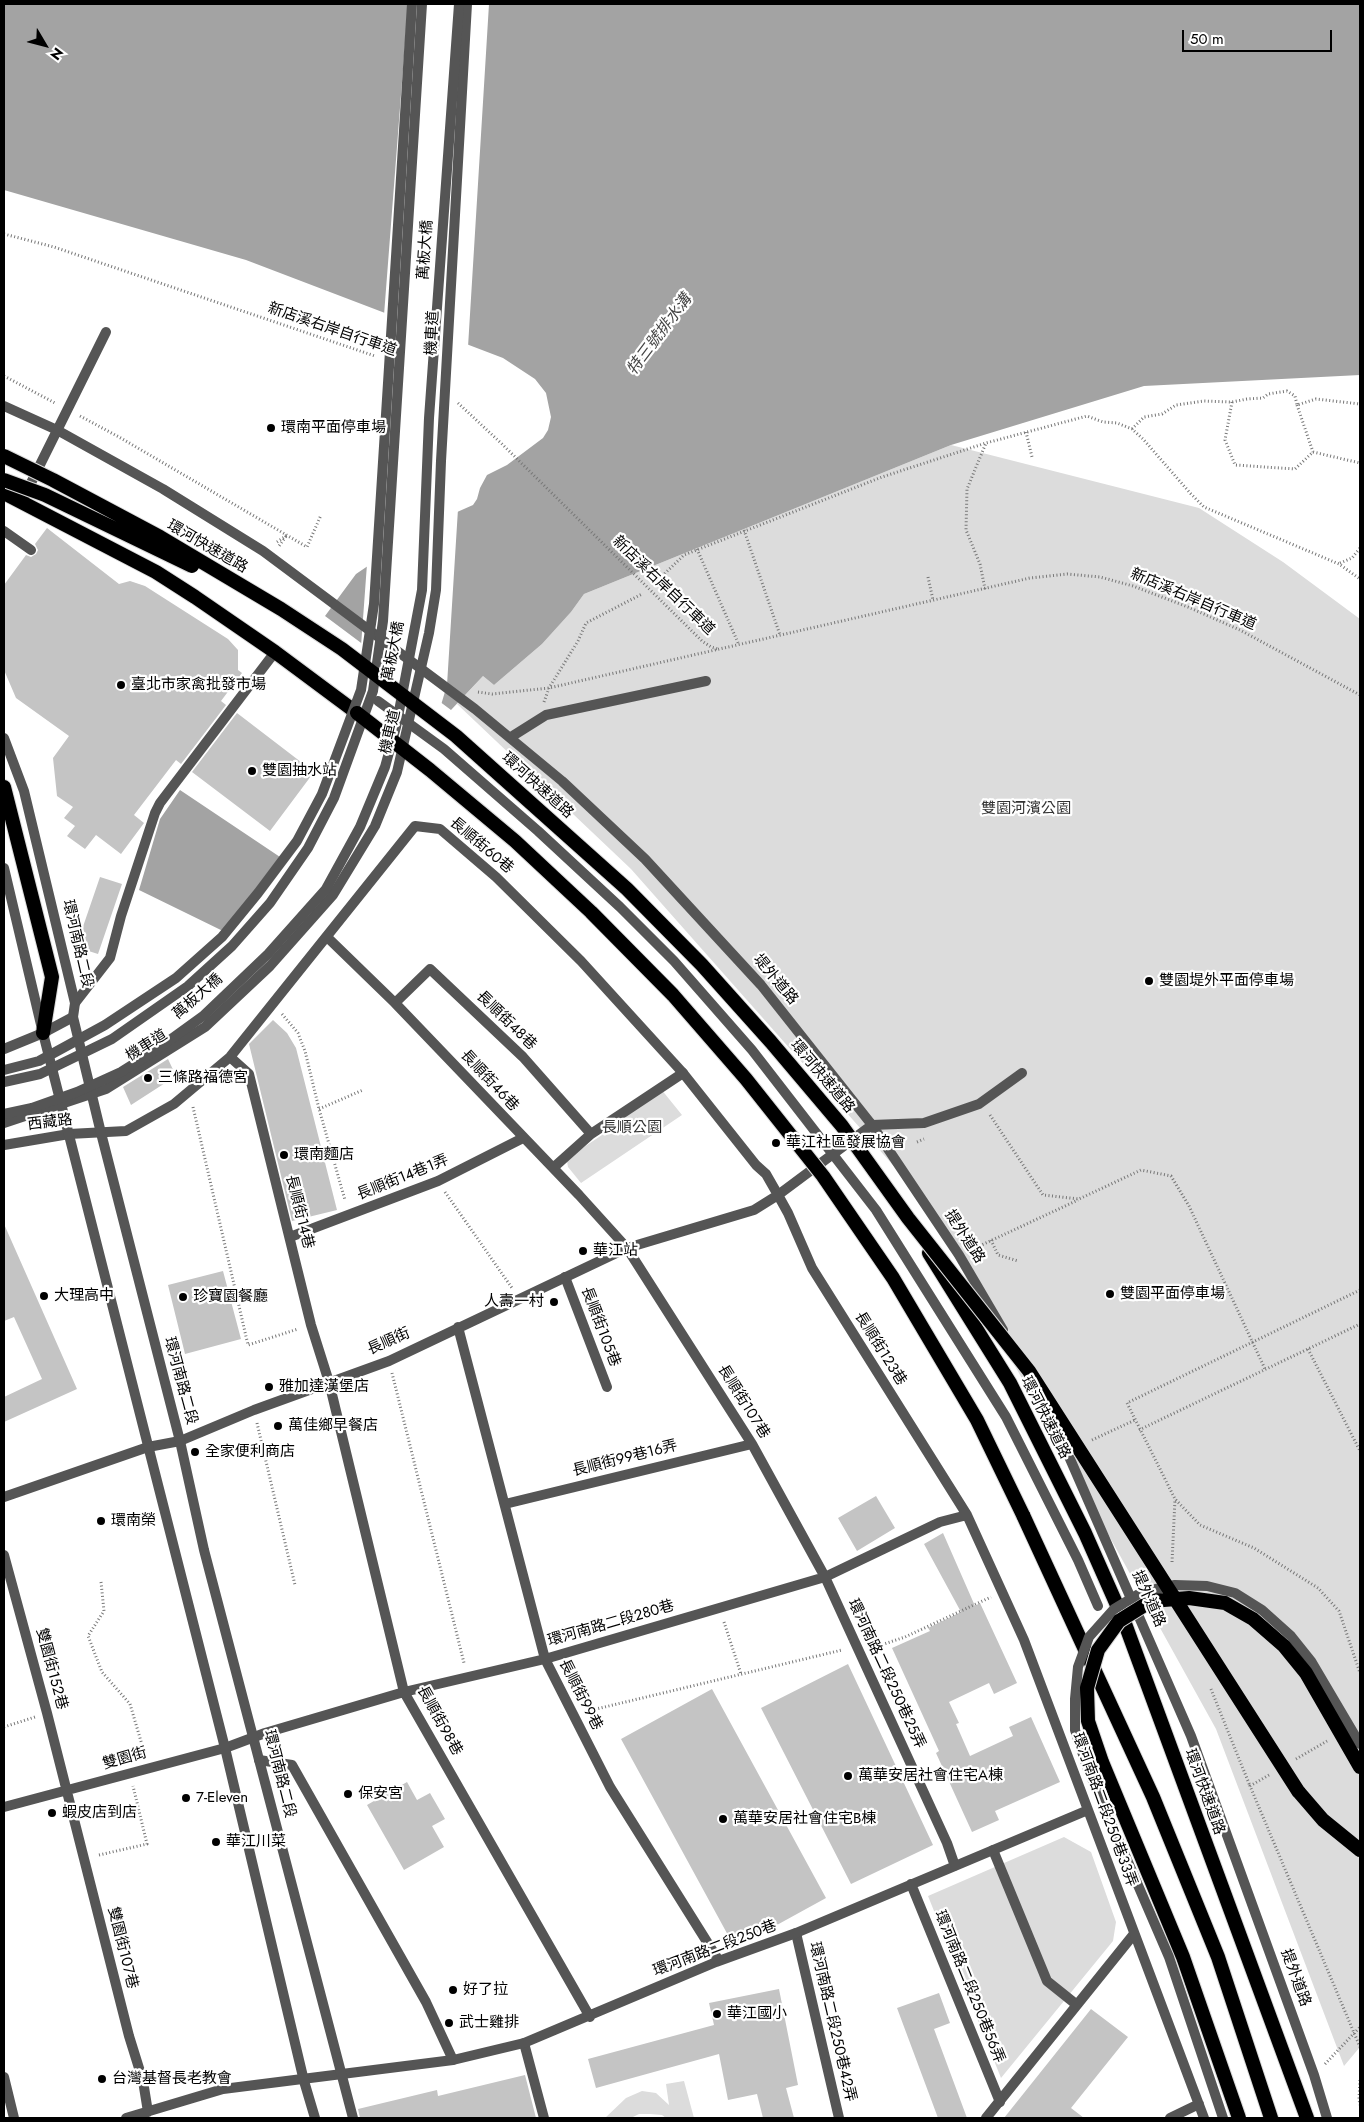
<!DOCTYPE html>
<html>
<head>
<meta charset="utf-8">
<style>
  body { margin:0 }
  #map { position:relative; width:1364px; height:2122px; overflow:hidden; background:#fff; font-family:Jost,sans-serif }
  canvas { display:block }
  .frame { position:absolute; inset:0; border:5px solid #000; pointer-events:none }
  .north { position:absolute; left:20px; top:20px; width:50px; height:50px; -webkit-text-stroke:4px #fff; paint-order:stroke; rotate:127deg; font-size:14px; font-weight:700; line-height:20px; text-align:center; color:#000 }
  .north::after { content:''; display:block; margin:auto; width:18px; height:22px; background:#000; clip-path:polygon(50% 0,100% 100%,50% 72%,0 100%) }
  .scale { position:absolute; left:1182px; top:30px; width:150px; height:22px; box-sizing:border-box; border:2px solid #000; border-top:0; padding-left:6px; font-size:15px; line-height:18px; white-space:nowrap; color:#000; -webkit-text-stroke:4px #fff; paint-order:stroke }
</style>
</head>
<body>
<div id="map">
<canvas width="1364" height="2122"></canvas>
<div class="frame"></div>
<div class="north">N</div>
<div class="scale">50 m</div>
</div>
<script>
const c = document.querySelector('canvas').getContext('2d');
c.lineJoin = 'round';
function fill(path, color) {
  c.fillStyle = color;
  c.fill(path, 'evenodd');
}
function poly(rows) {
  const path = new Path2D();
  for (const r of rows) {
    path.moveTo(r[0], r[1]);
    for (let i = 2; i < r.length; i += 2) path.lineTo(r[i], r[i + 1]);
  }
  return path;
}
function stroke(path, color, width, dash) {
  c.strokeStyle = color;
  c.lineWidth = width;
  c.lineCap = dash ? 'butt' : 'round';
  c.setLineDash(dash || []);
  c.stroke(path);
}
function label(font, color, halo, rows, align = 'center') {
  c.font = font + ' Jost,"Noto Sans TC",sans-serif';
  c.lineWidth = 4.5;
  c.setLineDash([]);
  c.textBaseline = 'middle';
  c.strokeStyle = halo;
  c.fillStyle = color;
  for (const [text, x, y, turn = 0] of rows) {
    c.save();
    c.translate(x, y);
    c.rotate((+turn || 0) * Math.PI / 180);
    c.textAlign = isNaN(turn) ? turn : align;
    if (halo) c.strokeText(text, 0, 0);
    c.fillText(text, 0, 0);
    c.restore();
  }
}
fill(poly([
  [951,445,1199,508,1283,562,1360,619,1360,2047,1344,2066,1216,1729,922,1198,631,869,457,704,483,676,494,685,542,644,571,612,584,594],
  [661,1089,682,1115,581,1183,568,1167,567,1161,569,1157,608,1131,605,1126],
  [1064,1837,1091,1852,1116,1922,1113,1941,1001,2078,928,1896],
  [684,2081,694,2118,666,2118,662,2115,650,2114,639,2114,631,2118,605,2118,626,2098,642,2091,656,2093,669,2105,666,2084]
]), '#dcdcdc');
fill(poly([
  [4,4,1360,4,1360,375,1144,386,951,445,584,594,571,612,542,644,494,685,483,676,451,710,325,616,356,574,430,524,473,505,477,499,480,488,487,475,507,465,543,438,548,430,551,417,546,393,535,379,503,358,246,260,4,190],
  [180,790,286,861,227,933,139,890,160,819]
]), '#a3a3a3');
fill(poly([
  [408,4,489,4,468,347,384,315],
  [458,509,447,685,441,705,361,646,367,564,429,522]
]), '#fff');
fill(poly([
  [47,528,119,584,130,581,145,586,228,639,238,650,238,670,242,673,221,701,226,705,181,764,176,760,134,815,144,823,121,854,96,835,85,849,67,836,75,826,64,818,73,807,57,796,53,758,69,736,16,698,4,670,4,585,26,555,31,557,36,554,38,550,35,544],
  [237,713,314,772,270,831,192,772],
  [100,877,122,884,98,954,76,947],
  [273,1020,287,1033,296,1048,337,1210,292,1221,249,1044],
  [168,1059,176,1076,131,1105,123,1087],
  [4,1224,77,1389,4,1422,4,1397,42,1379,14,1317,4,1321],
  [223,1271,241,1339,185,1354,168,1285],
  [876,1496,895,1528,857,1551,838,1518],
  [943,1533,975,1606,980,1603,1017,1683,994,1694,989,1683,949,1702,959,1723,956,1724,970,1756,1013,1736,1009,1727,1031,1717,1060,1782,995,1811,999,1820,972,1832,936,1753,939,1751,892,1648,930,1631,928,1628,961,1612,924,1544],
  [848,1664,933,1845,851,1884,761,1708],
  [712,1689,826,1898,735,1948,621,1739],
  [407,1782,417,1800,430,1793,445,1819,432,1826,444,1847,404,1870,367,1805],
  [779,1989,798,2085,786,2088,794,2118,763,2118,757,2094,728,2100,719,2054,596,2088,588,2059,714,2025,709,2003],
  [939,1993,950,2023,934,2029,967,2118,938,2118,897,2008],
  [1091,2009,1128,2037,1071,2108,1084,2118,1004,2118],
  [525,2075,536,2118,360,2118,358,2109,437,2090,438,2096]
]), '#c4c4c4');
const trunk = poly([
  [4,493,156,572,195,597,275,652,357,713],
  [4,787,52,977,43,1033],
  [929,1253,1010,1383,1085,1533,1124,1621,1307,2118],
  [1023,1515,1153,1797,1218,1957,1271,2118],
  [1298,1791,1323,1820,1360,1850]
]);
stroke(trunk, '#dbdbdb', 16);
stroke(poly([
  [4,234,54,247,375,356],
  [4,376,55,403],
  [1232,402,1225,440,1235,465,1295,469,1313,452,1360,463],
  [458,403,502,444,702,641,711,647,718,649],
  [1297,405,1313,452],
  [80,416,119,437,307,547,321,515],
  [1132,429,1144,417,1162,414,1176,405,1204,401,1232,402,1247,399,1263,398,1268,394,1287,391,1295,396,1297,405,1316,399,1360,404],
  [1026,432,1032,457],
  [744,530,780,635],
  [277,542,287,535,279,546],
  [697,549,739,645],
  [1340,563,1352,558,1360,548],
  [928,577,933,600],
  [657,581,684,555,882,477,986,443,1087,416,1103,422,1117,423,1132,429,1143,439,1191,494,1204,507,1339,564,1360,579],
  [985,589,980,564,966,530,967,489,986,443],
  [478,692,492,694,549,688,1030,578,1067,574,1100,577,1133,586,1188,607,1240,630,1360,695],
  [544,702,549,688,578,641,586,623,642,594],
  [282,1014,298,1033,305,1051,319,1109,345,1200],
  [193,1107,248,1345,298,1329],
  [319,1109,363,1090],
  [990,1115,1043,1195,1079,1199,1141,1170,1171,1176,1189,1206,1265,1369],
  [917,1142,924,1139],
  [445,1192,512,1288],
  [991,1240,998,1255,1018,1261],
  [973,1249,1078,1200],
  [1360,1290,1127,1403,1175,1499,1200,1525,1254,1548,1318,1588,1339,1611,1360,1673],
  [1308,1349,1360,1451],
  [392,1373,464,1663],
  [257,1423,295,1585],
  [1139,1430,1360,1324],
  [1092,1440,1135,1420],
  [1172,1562,1175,1499],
  [101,1582,104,1611,88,1636,102,1672,130,1704,145,1755],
  [724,1622,741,1674],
  [872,1648,905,1637,991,1597],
  [1211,1689,1250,1786],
  [588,1711,842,1650],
  [4,1727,35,1717],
  [1296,1759,1327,1741],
  [1269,1775,1250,1786,1360,2047],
  [99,1855,147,1844,133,1786],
  [1325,2064,1360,2027],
  [1360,2080,1359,2099,1360,2105]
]), '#777', 3, [1, 2.5]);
stroke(poly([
  [4,406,57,430,163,489,263,551,475,709,562,781,645,859,761,985,872,1125,959,1255,1003,1330],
  [22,501,106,332],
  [4,531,31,550],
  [378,701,444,749,538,831,620,907,674,961,752,1050,876,1210,1006,1417,1078,1560,1098,1606],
  [511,737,546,715,706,681],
  [327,937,395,1003,579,1195,627,1248],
  [75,1003,110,958,121,916,155,813,160,803,275,652],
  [395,1003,430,969,523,1057,591,1134],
  [872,1125,924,1123,979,1104,1022,1073],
  [553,1168,591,1134,683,1073],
  [778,1195,872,1125],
  [565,1277,607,1387],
  [1035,1392,1067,1452,1191,1736,1314,2075,1327,2118],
  [259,1760,292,1765,426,2002,453,2060],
  [993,1850,1047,1981,1077,2005],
  [796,1933,839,2118],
  [524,2043,544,2118],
  [986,2118,1134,1934]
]), '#555', 10);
stroke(poly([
  [4,1049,43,1033,73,1017],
  [230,1057,249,1074,311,1325,329,1382,404,1692,590,2017],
  [4,1145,69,1134,126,1131,174,1104,230,1057,415,826,440,829,496,877,581,961,683,1073,756,1165,766,1174,778,1195,788,1213,812,1268,967,1515,1024,1640,1204,2118],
  [290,1237,438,1181,523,1138],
  [627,1248,752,1444,825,1577,947,1843,955,1866],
  [458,1327,545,1659,610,1787,719,1961],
  [4,1497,148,1447,180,1441,254,1410,389,1361,627,1248,754,1210,778,1195],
  [505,1504,752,1444],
  [4,1555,47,1713,129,2036,143,2081,148,2112],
  [4,1807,225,1748,265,1733,404,1692,545,1659,825,1577,940,1522,967,1515],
  [911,1884,1000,2102],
  [4,2077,14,2118],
  [126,2118,223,2089,453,2060,524,2043,716,1962,796,1933,1088,1810],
  [1170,2118,1199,2104]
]), '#555', 10);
stroke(poly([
  [4,738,24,791,75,1003,73,1017,101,1133,180,1441,204,1550,353,2118],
  [4,868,43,1033,225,1748,304,2081,315,2118]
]), '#555', 10);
stroke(trunk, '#000', 14);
const trunkBridge = poly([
  [4,456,53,480,160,537,281,609,342,649,456,736,627,889,702,965,771,1042,842,1126,908,1218,1029,1371,1298,1791],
  [4,480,45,495,192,566],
  [357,713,430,770,515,841,591,912,673,995,746,1079,823,1176,893,1278,977,1420,1023,1515],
  [1239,2118,1183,1957,1102,1762,1088,1721,1087,1688,1098,1650,1119,1621,1151,1601,1189,1598,1225,1603,1253,1619,1284,1646,1306,1673,1360,1767]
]);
stroke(trunkBridge, '#dbdbdb', 16, []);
stroke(poly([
  [4,1070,39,1061,105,1025,176,978,222,937,258,893,297,841,322,794,361,690,374,604,412,4],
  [4,1123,106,1089,205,1027,270,966,333,895,375,826,397,772,429,633,436,590,441,461,467,4]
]), '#555', 10);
stroke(poly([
  [1223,2118,1169,1957,1087,1767,1075,1730,1075,1699,1078,1667,1089,1637,1114,1609,1142,1592,1175,1585,1207,1586,1235,1593,1262,1610,1291,1636,1311,1661,1360,1744]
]), '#555', 10);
stroke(poly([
  [4,1082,40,1074,112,1039,188,986,232,946,270,903,308,848,334,798,373,691,383,621,422,4],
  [4,1114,32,1108,77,1092,121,1072,156,1050,203,1016,268,954,326,889,360,827,385,767,396,727,422,590,429,418,459,4]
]), '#555', 10);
stroke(trunkBridge, '#000', 14);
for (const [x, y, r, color] of [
  [271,428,5,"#000"],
  [121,685,5,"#000"],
  [252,771,5,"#000"],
  [1149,981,5,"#000"],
  [148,1078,5,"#000"],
  [776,1143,5,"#000"],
  [284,1155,5,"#000"],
  [583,1251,5,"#000"],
  [1110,1294,5,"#000"],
  [44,1296,5,"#000"],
  [183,1297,5,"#000"],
  [554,1302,5,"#000"],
  [269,1387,5,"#000"],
  [278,1426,5,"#000"],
  [195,1452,5,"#000"],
  [101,1521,5,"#000"],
  [848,1776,5,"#000"],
  [348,1794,5,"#000"],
  [186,1798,5,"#000"],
  [52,1813,5,"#000"],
  [723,1819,5,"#000"],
  [216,1842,5,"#000"],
  [453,1990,5,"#000"],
  [717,2014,5,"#000"],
  [449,2023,5,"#000"],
  [102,2079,5,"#000"]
]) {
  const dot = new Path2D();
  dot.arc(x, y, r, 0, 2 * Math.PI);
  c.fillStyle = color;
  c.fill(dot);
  stroke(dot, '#fff', 2);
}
label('15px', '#000', '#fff', [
  ["萬板大橋",426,250,-86],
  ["新店溪右岸自行車道",332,330,19],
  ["機車道",433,333,-87],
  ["環河快速道路",207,547,30],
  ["新店溪右岸自行車道",663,586,44],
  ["新店溪右岸自行車道",1193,600,23],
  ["萬板大橋",394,651,-79],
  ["機車道",391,732,-77],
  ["環河快速道路",537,786,42],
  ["長順街60巷",481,846,40],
  ["環河南路二段",77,944,77],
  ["堤外道路",775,980,50],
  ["萬板大橋",198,997,-41],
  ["長順街48巷",506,1021,44],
  ["機車道",147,1046,-32],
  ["環河快速道路",822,1077,50],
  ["長順街46巷",489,1081,47],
  ["西藏路",50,1123,-7],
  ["長順街14巷1弄",403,1178,-22],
  ["長順街14巷",299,1212,76],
  ["提外道路",964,1237,57],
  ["長順街105巷",600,1327,69],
  ["長順街",389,1342,-24],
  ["長順街123巷",880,1349,58],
  ["環河南路二段",180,1381,75],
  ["長順街107巷",743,1402,58],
  ["環河快速道路",1045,1418,63],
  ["長順街99巷16弄",625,1459,-14],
  ["提外道路",1148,1599,66],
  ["環河南路二段280巷",611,1624,-16],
  ["雙園街152巷",51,1669,75],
  ["環河南路二段250巷25弄",886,1674,65],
  ["長順街99巷",580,1695,63],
  ["長順街98巷",439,1721,61],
  ["雙園街",125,1759,-16],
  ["環河南路二段",279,1774,76],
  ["環河快速道路",1204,1792,70],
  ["環河南路二段250巷33弄",1104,1810,70],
  ["雙園街107巷",122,1948,76],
  ["環河南路二段250巷",715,1949,-21],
  ["提外道路",1295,1978,70],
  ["環河南路二段250巷56弄",969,1987,68],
  ["環河南路二段250巷42弄",832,2022,77]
]);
label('15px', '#000', '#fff', [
  ["環南平面停車場",281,428],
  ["臺北市家禽批發市場",131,685],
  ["雙園抽水站",262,771],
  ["雙園堤外平面停車場",1159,981],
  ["三條路福德宮",158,1078],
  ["華江社區發展協會",786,1143],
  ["環南麵店",294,1155],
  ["華江站",593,1251],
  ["雙園平面停車場",1120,1294],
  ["大理高中",54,1296],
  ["珍寶園餐廳",193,1297],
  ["人壽一村",544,1302,"right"],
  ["雅加達漢堡店",279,1387],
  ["萬佳鄉早餐店",288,1426],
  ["全家便利商店",205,1452],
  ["環南榮",111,1521],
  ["萬華安居社會住宅A棟",858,1776],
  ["保安宮",358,1794],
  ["7-Eleven",196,1798],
  ["蝦皮店到店",62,1813],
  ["萬華安居社會住宅B棟",733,1819],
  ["華江川菜",226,1842],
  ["好了拉",463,1990],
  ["華江國小",727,2014],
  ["武士雞排",459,2023],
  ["台灣基督長老教會",112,2079]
], 'left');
label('15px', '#333', '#fff', [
  ["雙園河濱公園",1026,809],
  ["長順公園",632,1128]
]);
label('italic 16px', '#444', '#fff', [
  ["特三號排水溝",660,335,-53]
]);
</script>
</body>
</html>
